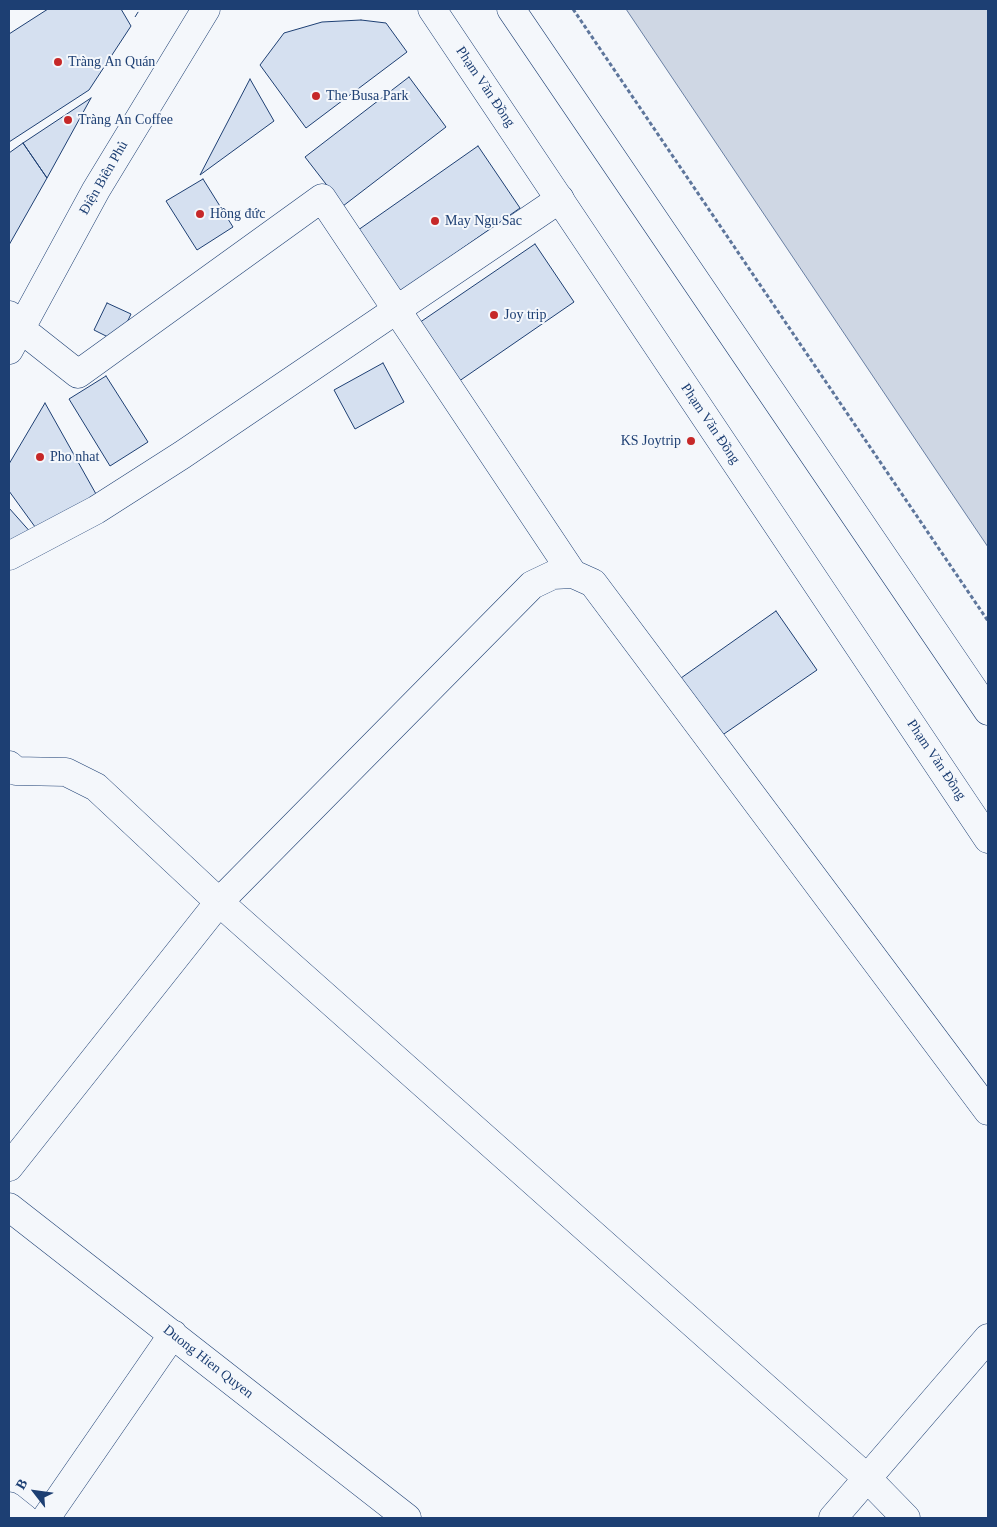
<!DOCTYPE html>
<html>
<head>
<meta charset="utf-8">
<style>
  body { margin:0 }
  #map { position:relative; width:997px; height:1527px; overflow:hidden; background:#f4f7fb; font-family:Georgia,serif }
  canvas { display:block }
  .frame { position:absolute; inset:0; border:10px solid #1d3f73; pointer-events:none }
  .north { position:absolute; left:10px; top:1467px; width:50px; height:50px; -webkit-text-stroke:4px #f4f7fb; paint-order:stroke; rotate:300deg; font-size:14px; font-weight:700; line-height:20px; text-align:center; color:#1d3f73 }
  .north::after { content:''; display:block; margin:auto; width:18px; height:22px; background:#1d3f73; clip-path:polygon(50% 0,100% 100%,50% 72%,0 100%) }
</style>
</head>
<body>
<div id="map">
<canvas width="997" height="1527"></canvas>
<div class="frame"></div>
<div class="north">B</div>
</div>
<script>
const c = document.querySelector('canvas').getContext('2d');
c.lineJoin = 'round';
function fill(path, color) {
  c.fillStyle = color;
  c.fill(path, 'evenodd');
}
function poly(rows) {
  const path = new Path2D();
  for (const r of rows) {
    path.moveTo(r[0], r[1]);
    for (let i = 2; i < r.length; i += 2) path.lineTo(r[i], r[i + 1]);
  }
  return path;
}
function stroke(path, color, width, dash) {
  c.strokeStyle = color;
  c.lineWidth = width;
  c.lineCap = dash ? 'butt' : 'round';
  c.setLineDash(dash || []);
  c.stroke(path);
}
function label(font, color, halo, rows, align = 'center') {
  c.font = font + ' Georgia,serif';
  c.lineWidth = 4;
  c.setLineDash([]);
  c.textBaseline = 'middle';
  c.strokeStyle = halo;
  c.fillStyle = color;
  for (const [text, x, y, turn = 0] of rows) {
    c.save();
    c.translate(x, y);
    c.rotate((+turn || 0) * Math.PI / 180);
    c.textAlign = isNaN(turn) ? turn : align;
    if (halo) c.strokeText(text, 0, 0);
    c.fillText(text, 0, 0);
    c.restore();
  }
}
const water = poly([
  [626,9,988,9,988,547,936,470,626,9]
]);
fill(water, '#cfd7e4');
stroke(water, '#687fa3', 1);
const building = poly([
  [48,9,121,9,131,26,89,90,9,142,9,34,48,9],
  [361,20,386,23,407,52,306,128,260,65,284,33,322,22,361,20],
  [409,77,446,127,343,206,305,157,409,77],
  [250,79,274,121,200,175,250,79],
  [91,98,47,178,23,143,91,98],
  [23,143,47,178,9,245,9,153,23,143],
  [478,146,520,208,393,297,351,235,478,146],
  [203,179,233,227,197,250,166,201,203,179],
  [535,244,574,302,452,386,413,327,535,244],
  [107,303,131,314,118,342,94,330,107,303],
  [383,363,404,402,355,429,334,390,383,363],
  [106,376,148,442,110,466,69,399,106,376],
  [45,403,96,494,38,531,9,491,9,464,45,403],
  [9,508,33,535,9,547,9,508],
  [776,611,817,670,721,736,681,678,776,611]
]);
fill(building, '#d5e0f0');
stroke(building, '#1d3f73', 1);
const minor = poly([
  [9,315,21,329,78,374,322,198,573,574],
  [9,350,96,190,206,9],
  [9,556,96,510,182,455,560,199],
  [9,765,16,771,66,772,96,787,219,902,867,1478,906,1518],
  [9,1167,219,902,532,585,553,575,573,574,593,583,988,1111],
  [9,1207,407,1518],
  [9,1506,24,1518],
  [46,1518,173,1334],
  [833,1518,988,1338]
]);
const major = poly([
  [432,9,988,839],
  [511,9,988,711]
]);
stroke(minor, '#1d3f73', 29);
stroke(major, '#1d3f73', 29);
stroke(poly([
  [573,9,988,621]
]), '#5e769c', 3, [4, 2.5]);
stroke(minor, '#f4f7fb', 28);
stroke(major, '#f4f7fb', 28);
stroke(poly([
  [135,17,140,9]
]), '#1d3f73', 1, [6, 2.5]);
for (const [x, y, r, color] of [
  [58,62,5,"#c62828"],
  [316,96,5,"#c62828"],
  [68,120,5,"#c62828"],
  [200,214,5,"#c62828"],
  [435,221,5,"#c62828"],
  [494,315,5,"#c62828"],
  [691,441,5,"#c62828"],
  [40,457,5,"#c62828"]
]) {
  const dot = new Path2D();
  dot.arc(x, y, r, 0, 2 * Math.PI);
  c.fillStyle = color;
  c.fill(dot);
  stroke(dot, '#f4f7fb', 2);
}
label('14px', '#1d3f73', '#f4f7fb', [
  ["Tràng An Quán",68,62],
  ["The Busa Park",326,96],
  ["Tràng An Coffee",78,120],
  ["Hồng đức",210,214],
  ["May Ngu Sac",445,221],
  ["Joy trip",504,315],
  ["KS Joytrip",681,441,"right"],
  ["Pho nhat",50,457]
], 'left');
label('14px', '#1d3f73', '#f4f7fb', [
  ["Phạm Văn Đồng",485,87,56],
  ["Điện Biên Phủ",104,178,-60],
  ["Phạm Văn Đồng",710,424,56],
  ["Phạm Văn Đồng",936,760,56],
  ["Duong Hien Quyen",208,1362,38]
]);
</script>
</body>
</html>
